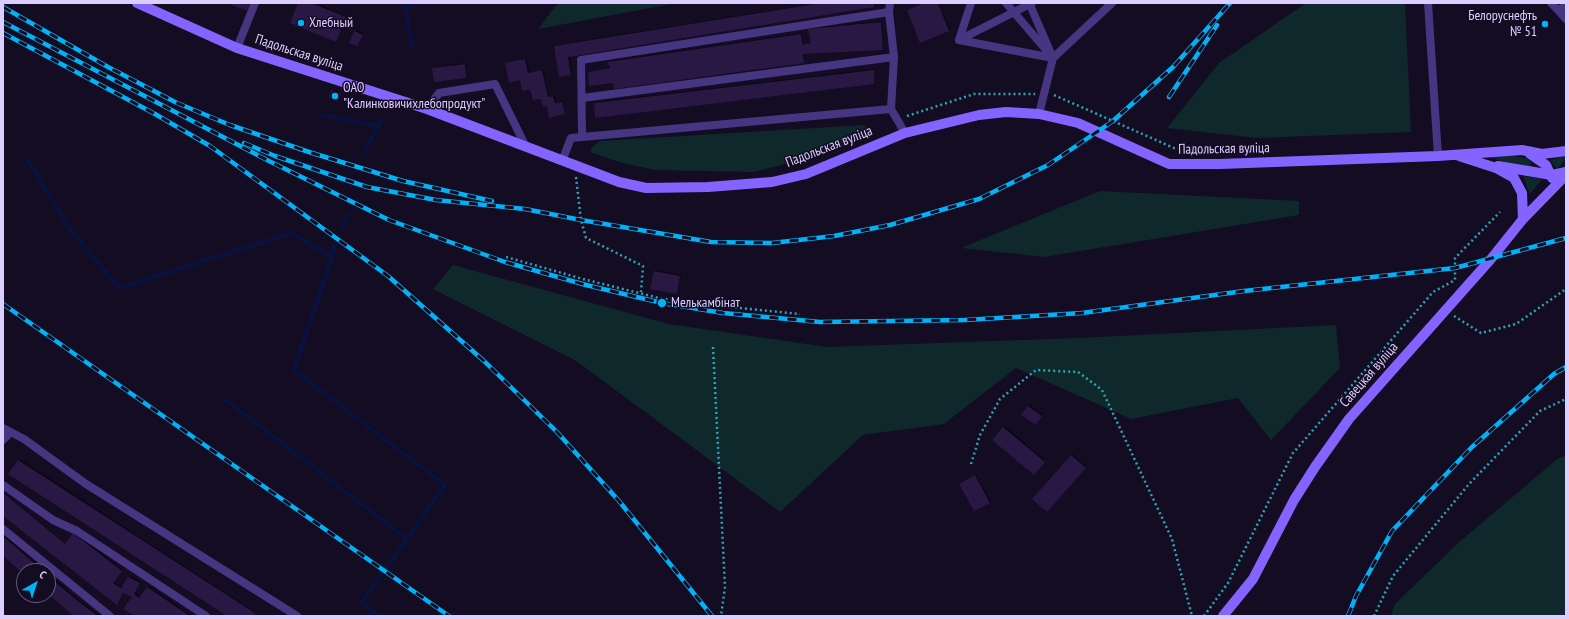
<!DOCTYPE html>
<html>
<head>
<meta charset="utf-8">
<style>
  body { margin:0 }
  #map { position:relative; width:1569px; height:619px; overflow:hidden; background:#140c22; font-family:"PT Sans Narrow",sans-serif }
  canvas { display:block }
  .frame { position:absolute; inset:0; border:4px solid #dccdff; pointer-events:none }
  .north { position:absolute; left:16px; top:563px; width:40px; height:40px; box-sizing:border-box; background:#140c22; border:1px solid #64597a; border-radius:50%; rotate:39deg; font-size:11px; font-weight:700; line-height:16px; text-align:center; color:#dccdff }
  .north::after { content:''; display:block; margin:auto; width:14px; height:18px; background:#00b3f8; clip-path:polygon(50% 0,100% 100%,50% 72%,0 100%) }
</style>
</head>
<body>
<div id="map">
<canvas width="1569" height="619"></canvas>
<div class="frame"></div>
<div class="north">С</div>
</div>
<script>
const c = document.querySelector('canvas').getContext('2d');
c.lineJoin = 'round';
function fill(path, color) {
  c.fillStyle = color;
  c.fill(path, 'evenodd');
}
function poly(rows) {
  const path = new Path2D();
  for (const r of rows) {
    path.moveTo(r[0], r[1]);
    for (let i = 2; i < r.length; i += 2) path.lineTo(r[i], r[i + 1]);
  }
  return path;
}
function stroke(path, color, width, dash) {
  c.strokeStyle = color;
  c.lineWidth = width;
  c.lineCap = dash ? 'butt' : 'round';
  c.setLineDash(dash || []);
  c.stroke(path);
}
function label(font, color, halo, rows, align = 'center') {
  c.font = font + ' "PT Sans Narrow",sans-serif';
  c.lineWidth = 3;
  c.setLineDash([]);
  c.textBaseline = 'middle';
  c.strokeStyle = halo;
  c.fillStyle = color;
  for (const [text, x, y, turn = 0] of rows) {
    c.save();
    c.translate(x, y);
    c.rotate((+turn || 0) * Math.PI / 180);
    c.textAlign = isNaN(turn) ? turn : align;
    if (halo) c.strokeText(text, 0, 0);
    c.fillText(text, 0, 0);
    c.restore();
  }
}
fill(poly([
  [558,3,677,3,538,29],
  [1306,3,1405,3,1411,132,1257,138,1167,128,1219,63],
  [864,125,868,129,867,135,831,152,754,172,655,170,619,162,590,152,592,147,600,141],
  [1506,155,1526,158,1531,162,1531,167,1518,166,1486,156],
  [1566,156,1566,159,1557,169,1550,160],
  [1523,176,1542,179,1530,194],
  [1100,191,1299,201,1299,215,1044,257,961,248],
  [453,265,669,324,827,347,1078,338,1336,325,1340,368,1271,440,1238,398,1131,419,1016,368,944,424,863,435,780,512,575,360,433,289],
  [1566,455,1566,616,1391,616,1395,604,1457,544,1556,460]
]), '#0f282c');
fill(poly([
  [299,3,314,3,347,16,337,39,336,41],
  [818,3,875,3,875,5,569,55,572,73,560,76,555,46,556,45],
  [924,3,939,3,950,29,948,30,908,10],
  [882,21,883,49,804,53,804,62,614,82,589,72,611,67,610,61,802,33,804,45,812,43,811,28],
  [357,30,363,33,357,45,355,32],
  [526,59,530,73,543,70,549,97,555,95,556,102,563,101,564,113,547,105,542,97,521,79,506,64],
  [466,63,466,77,433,69,435,67],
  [875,69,873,83,595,103,596,102],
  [334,89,341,92,338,100,332,91],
  [656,270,681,275,677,293,655,272],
  [1030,405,1043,414,1037,423,1029,407],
  [1005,426,1045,460,1034,473,994,439],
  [1072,454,1086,466,1047,511,1033,499],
  [20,459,255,612,252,616,229,616,9,474],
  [976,475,991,501,974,510,961,483],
  [3,491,66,543,75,532,122,569,114,582,122,587,130,576,141,581,135,592,141,598,149,586,192,616,137,616,134,596,123,592,117,603,3,514,3,495,68,548,69,546],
  [3,534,45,571,24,571,24,573,3,555],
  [48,573,80,601,101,616,76,616,48,593]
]), '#0007');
stroke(poly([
  [413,49,405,8,416,3],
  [322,115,377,126],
  [365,151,381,120],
  [27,159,71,231,120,288,291,233,332,257],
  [342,227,349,214],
  [335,244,332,257,294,370,445,485,362,602,379,616],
  [223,398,407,539]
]), '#08123f', 4);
fill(poly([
  [232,3,250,3,247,11,232,5],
  [298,3,311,3,346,17,336,42,290,23],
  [821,3,874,3,874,7,568,57,571,75,559,77,554,46],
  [924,3,938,3,949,31,920,43,907,10],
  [881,22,883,50,803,54,804,63,614,89,613,83,589,86,588,72,610,68,607,62,801,34,803,45,811,43,808,29],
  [354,31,363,35,357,46,349,43],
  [525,59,528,73,542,70,548,97,553,96,555,103,562,102,565,114,549,118,547,106,543,107,541,99,533,100,530,89,522,91,520,80,509,83,505,63],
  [465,64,466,78,434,82,432,68],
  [874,70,874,84,595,118,594,103],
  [331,90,341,93,338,101,329,98],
  [654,271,680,276,677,294,650,289],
  [1028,406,1042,416,1036,425,1021,415],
  [1003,427,1045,462,1034,475,992,440],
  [1071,455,1086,468,1047,512,1032,499],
  [18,460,255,613,253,616,227,616,8,474],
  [975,475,990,503,974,511,959,484],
  [3,493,65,544,73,533,122,571,113,583,121,588,128,577,140,583,134,594,139,598,147,587,190,616,135,616,123,609,132,597,123,593,117,605,3,516],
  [3,536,43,571,24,571,24,574,3,556],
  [48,576,79,602,98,616,74,616,69,612,48,594]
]), '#281843');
stroke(poly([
  [1054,95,1174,148,1197,151],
  [907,116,974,94,1035,94],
  [576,177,581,220,586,238,643,266,641,292],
  [506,257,583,279,659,298,711,305,800,314],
  [1454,316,1481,333,1516,324,1566,289],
  [713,347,725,587,721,616],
  [971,464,980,435,1000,399,1036,370,1078,372,1102,390,1172,539,1192,616],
  [1204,616,1228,583,1293,453,1433,292,1455,280,1455,258,1500,212],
  [1374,616,1393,576,1469,484,1540,411,1566,399]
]), '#2aa6b6', 2.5, [2, 3]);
stroke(poly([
  [971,3,959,40,1053,58],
  [1006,3,1047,51],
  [1428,3,1438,156],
  [1551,3,1559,11],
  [1566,4,1559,11,1566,19],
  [1030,5,1053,58,1039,114],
  [959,40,1032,3],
  [237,48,255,3],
  [1053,58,1112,3],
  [582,98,894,57],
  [427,109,439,93,495,84,526,147],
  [891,109,905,133],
  [582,137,581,60,889,12],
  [562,161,571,138,891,109,894,57,889,12,890,3],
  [3,428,24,439,86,484,297,616],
  [3,440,11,432],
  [3,485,53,520,77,531,206,616],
  [3,529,110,616]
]), '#463682', 8);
stroke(poly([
  [137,3,237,48,427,109,619,182,646,188,708,187,772,182,806,174,905,133,979,115,1006,112,1039,114,1078,123,1169,164,1220,164,1438,156,1522,150,1542,154,1566,151],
  [1530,154,1546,165,1552,178],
  [1459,156,1496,168,1514,178,1522,193,1523,219],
  [1498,166,1552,175,1566,172],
  [1223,616,1253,579,1294,500,1315,467,1349,419,1491,259,1523,219,1566,175]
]), '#8464ff', 10);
const rail = poly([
  [3,7,108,67,177,103,230,125,309,152,403,181,492,201],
  [3,22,267,160,389,220,505,262,586,285,662,303,723,313,820,322,965,320,1082,313,1244,291,1455,268,1566,238],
  [3,33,155,114,210,146,388,276,484,361,557,432,619,501,712,616],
  [1169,97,1217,25],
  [244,143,275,156,367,187,436,200,525,209,581,220,711,242,772,243,834,236,890,225,979,199,1048,165,1113,121,1173,67,1230,3],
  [3,304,449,616],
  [1348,616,1356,596,1392,531,1472,447,1554,374,1566,367]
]);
stroke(rail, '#00b3f8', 4.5);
stroke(rail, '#140c22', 3, [9]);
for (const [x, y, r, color] of [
  [301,23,4,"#00b3f8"],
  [1545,24,4,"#00b3f8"],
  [335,96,4,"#00b3f8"],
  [662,303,5,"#00b3f8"]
]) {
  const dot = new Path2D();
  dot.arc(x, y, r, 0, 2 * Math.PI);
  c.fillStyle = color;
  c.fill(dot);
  stroke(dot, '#140c22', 1.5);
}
label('14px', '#dccdff', '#140c22', [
  ["Белоруснефть",1537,16,"right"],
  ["№ 51",1537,32,"right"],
  ["Хлебный",309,23],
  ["ОАО",343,88],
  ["\"Калинковичихлебопродукт\"",343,104],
  ["Мелькамбінат",671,303]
], 'left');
label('14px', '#dccdff', '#140c22', [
  ["Падольская вуліца",299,53,18],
  ["Падольская вуліца",829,147,-21],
  ["Падольская вуліца",1224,149,-1],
  ["Савецкая вуліца",1369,375,-49]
]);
</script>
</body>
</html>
